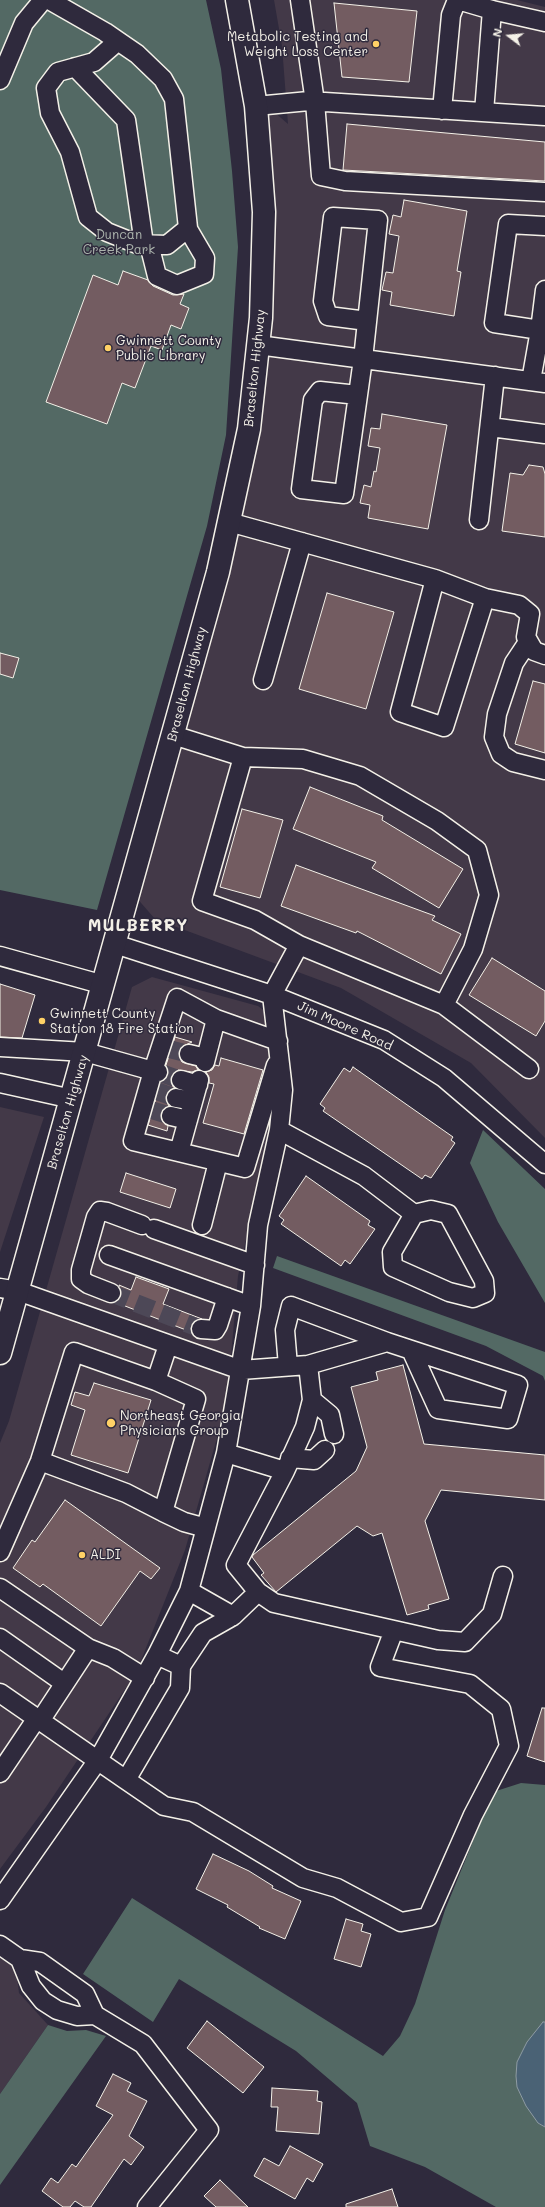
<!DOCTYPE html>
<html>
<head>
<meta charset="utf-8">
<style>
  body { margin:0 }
  #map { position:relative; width:545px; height:2207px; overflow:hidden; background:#2f2a3d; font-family:Mali,sans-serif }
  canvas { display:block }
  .north { position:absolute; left:489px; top:16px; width:40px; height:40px; -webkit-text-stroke:3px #2f2a3d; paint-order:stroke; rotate:286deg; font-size:11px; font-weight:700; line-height:16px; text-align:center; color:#f4f1e8 }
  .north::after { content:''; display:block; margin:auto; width:14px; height:18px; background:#f4f1e8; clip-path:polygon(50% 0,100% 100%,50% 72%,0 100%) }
</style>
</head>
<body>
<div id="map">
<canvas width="545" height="2207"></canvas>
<div class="north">N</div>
</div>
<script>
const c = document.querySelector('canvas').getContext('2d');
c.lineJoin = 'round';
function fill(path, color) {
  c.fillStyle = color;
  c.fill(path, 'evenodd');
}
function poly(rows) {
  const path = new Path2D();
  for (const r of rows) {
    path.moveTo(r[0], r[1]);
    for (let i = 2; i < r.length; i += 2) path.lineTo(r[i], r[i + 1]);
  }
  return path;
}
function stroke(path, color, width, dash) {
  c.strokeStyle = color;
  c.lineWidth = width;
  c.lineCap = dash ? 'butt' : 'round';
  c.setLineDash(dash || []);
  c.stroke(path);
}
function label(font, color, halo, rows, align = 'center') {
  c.font = font + ' Mali,sans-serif';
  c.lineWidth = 3;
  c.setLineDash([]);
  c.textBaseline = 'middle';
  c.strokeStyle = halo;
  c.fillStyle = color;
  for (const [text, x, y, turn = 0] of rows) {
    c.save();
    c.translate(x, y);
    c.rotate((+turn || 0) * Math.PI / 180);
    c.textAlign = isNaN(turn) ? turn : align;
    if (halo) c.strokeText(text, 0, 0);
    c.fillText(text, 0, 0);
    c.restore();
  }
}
fill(poly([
  [274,0,517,0,545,7,545,1138,471,1063,341,988,155,919,135,896,268,326,251,92,288,124,282,46],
  [152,977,258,1006,277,1020,278,1093,238,1276,227,1403,185,1550,136,1673,46,1807,0,1869,0,1443,9,1421,132,987],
  [0,1107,44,1117,0,1252],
  [0,1958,16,1968,19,1993,48,2025,0,2094]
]), '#433948');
fill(poly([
  [0,0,206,0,221,69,232,171,238,247,226,435,207,526,97,910,0,890],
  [483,1130,545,1189,545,1303,498,1222,470,1163],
  [277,1256,545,1352,545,1381,543,1376,486,1346,273,1268],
  [521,1783,545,1785,545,2022,543,2022,538,2123,545,2127,545,2207,496,2207,425,2167,370,2146,357,2103,296,2051,179,1979,153,2022,83,1974,132,1898,383,2056,400,2036,415,2004,445,1910,493,1792],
  [48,2025,67,2031,86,2030,106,2036,0,2185,0,2094]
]), '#536964');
const water = poly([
  [543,2022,545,2022,545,2127,538,2123,526,2106,517,2087,516,2076,517,2062,527,2042,543,2022]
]);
fill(water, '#4a6275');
stroke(water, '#8e9ba3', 1);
const building = poly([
  [334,3,417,11,409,82,342,77,334,3],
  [347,124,545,142,545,181,343,170,347,124],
  [404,200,467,211,457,271,461,272,454,316,390,305,392,292,382,290,386,272,393,273,399,236,389,234,393,215,401,217,404,200],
  [123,271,148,280,153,286,173,295,184,294,180,304,189,308,181,329,171,325,162,350,151,346,135,388,122,383,107,424,46,402,93,275,118,285,123,271],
  [382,414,447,425,428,529,368,518,370,505,360,503,364,485,371,487,374,471,376,472,380,448,368,446,371,428,380,429,382,414],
  [529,465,543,467,545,474,545,537,502,531,510,473,523,475,529,465],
  [327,593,394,612,366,709,299,689,327,593],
  [0,653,19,658,13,678,0,674,0,653],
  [533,681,545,684,545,753,515,744,533,681],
  [310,787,383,816,382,820,463,869,439,908,372,868,376,862,293,829,310,787],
  [242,809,283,820,260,898,220,887,242,809],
  [296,865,435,916,432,920,461,934,441,974,357,931,356,933,281,906,296,865],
  [492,958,545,991,545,1021,536,1036,469,995,492,958],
  [0,984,35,995,22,1038,0,1037,0,984],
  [175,1037,192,1042,181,1047,179,1057,182,1062,196,1066,198,1070,192,1072,178,1070,171,1077,171,1083,174,1088,168,1092,166,1101,169,1106,164,1109,161,1114,161,1119,168,1126,167,1131,148,1125,161,1082,168,1074,166,1065,175,1037],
  [221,1058,263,1070,244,1134,203,1123,214,1084,209,1083,209,1077,206,1072,212,1070,215,1065,219,1066,221,1058],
  [353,1067,453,1137,451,1140,455,1143,431,1178,425,1175,422,1179,323,1111,325,1108,320,1104,344,1068,350,1072,353,1067],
  [126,1173,176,1189,170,1208,120,1192,126,1173],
  [306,1176,370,1221,368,1225,375,1229,350,1264,345,1260,341,1266,281,1224,284,1220,279,1216,306,1176],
  [136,1277,169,1289,163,1304,202,1319,193,1323,191,1332,115,1302,121,1296,119,1285,131,1290,136,1277],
  [403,1365,424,1444,545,1455,545,1500,441,1490,425,1521,449,1599,428,1605,429,1609,407,1615,382,1533,373,1536,357,1526,276,1592,261,1575,264,1573,252,1557,253,1555,356,1471,367,1447,351,1387,378,1380,376,1372,403,1365],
  [94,1383,151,1400,128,1473,71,1455,85,1410,71,1405,75,1392,89,1396,94,1383],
  [65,1500,160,1568,151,1579,140,1571,101,1626,43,1584,40,1587,13,1568,32,1540,35,1542,65,1500],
  [542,1708,545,1708,545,1762,527,1756,542,1708],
  [213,1854,249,1871,273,1886,272,1888,301,1901,285,1939,259,1928,260,1927,227,1907,228,1905,196,1889,213,1854],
  [346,1919,363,1924,361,1931,371,1934,361,1967,334,1959,346,1919],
  [207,2021,264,2067,243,2093,187,2048,207,2021],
  [113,2074,131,2083,127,2091,147,2101,129,2136,144,2147,131,2165,124,2159,91,2207,84,2207,75,2201,70,2207,63,2207,42,2191,51,2178,58,2183,72,2164,76,2167,113,2115,96,2106,113,2074],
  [272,2088,318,2091,317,2101,322,2102,319,2134,276,2131,278,2107,271,2107,272,2088],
  [290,2146,323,2164,313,2182,307,2178,295,2199,254,2176,264,2158,279,2166,290,2146],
  [220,2180,248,2207,216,2207,204,2196,220,2180],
  [392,2189,398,2207,346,2207,346,2204,392,2189]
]);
fill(building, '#735c61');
stroke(building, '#f4f1e8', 1);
stroke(poly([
  [165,1048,189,1054],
  [158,1072,181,1080],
  [154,1090,176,1098],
  [148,1109,171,1116],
  [111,1293,201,1329]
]), '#4d4857', 18, [18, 9]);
const minor = poly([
  [49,0,105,32,118,41,137,54,163,79,174,99,188,228,167,245,137,244,107,232,88,217,70,152,50,113,46,88,58,72,94,62,118,41],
  [300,0,315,102,321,176,345,181,545,192],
  [458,0,492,10,484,112],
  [492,10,545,22],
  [75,67,126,120,144,244],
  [0,80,24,23,43,0],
  [256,106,309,101,545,116],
  [442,110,451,15,457,0],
  [545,226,508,224,494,323,540,330,545,290],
  [149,244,157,276,177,285,204,274,205,258,188,229],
  [258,345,545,383],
  [531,381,540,330,545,331],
  [358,395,320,391,313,400,301,489,344,494,358,395,363,359,378,220,333,217,323,301,328,316,367,321],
  [490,427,545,434],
  [479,520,495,376],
  [229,522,435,579,400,712,444,727,485,598,435,579],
  [485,598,519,605,530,614,526,637,534,651,545,655],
  [528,642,514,663,497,714,494,737,501,754,513,762,545,770],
  [263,680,302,542],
  [173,735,243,757,303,759,360,776,437,821,477,850,489,895,473,949,444,1005],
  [115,944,272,995,384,1040,444,1078,545,1164],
  [299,945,444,1005,529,1069],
  [0,956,104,985],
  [0,1047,85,1052,153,1071,133,1141,245,1168,276,1065],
  [189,1054,206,1058],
  [205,1062,216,1019],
  [158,1072,153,1071,177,998,216,1019,278,1041],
  [181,1080,198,1085],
  [0,1083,72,1099],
  [176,1098,193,1101],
  [171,1116,188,1120],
  [279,1130,364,1176,414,1214,392,1252,393,1267,449,1292,473,1298,485,1293,484,1281,448,1214,431,1210,414,1214],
  [179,1152,199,1080],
  [202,1225,218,1162],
  [154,1229,255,1265],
  [109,1255,251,1306],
  [0,1288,18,1291,241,1370,308,1365,387,1342,518,1385,508,1419,438,1409,412,1352],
  [111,1293,88,1284,81,1279,81,1270,96,1217,100,1211,107,1212,142,1225],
  [201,1329,215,1330,218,1325,227,1297],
  [308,1365,312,1400,305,1427,285,1471,236,1565,258,1592,274,1603,438,1640,465,1642,492,1614,503,1576],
  [288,1366,285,1330,291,1306,387,1342],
  [156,1381,168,1345],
  [312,1400,330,1415,334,1434],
  [226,1453,285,1471],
  [290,1458,314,1460,325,1450],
  [40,1461,126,1493,163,1512],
  [0,1552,40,1461,74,1352,156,1381,196,1399,163,1512,184,1522,206,1528],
  [0,1588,88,1648,113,1658,145,1678],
  [189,1591,233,1616,258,1592],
  [0,1638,64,1683],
  [157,1655,181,1666,203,1633,233,1616],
  [0,1693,126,1780,180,1688,181,1666],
  [40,1721,88,1648],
  [0,1773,37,1718],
  [126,1780,164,1806,193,1812,303,1878,337,1888,401,1922,428,1917,473,1815,509,1746,501,1709,470,1684,380,1667,394,1630],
  [0,1900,98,1760,157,1655,189,1591,226,1453,251,1306,258,1225,279,1130,283,1090,272,995,299,945,255,920,202,901,243,757],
  [0,1945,20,1959],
  [95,2015,77,2016,57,2010,43,2001,31,1986,20,1959,40,1962,85,1994,95,2015,143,2044,209,2130,147,2207]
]);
const major = poly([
  [0,1353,218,572,249,429,261,318,264,212,256,106,237,0]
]);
stroke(minor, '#f4f1e8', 21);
stroke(major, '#f4f1e8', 25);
stroke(minor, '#2f2a3d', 18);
stroke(major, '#2f2a3d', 22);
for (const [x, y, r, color] of [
  [376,44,4,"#ffd166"],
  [108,348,4,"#ffd166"],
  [42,1021,4,"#ffd166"],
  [111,1423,5,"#ffd166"],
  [82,1555,4,"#ffd166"]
]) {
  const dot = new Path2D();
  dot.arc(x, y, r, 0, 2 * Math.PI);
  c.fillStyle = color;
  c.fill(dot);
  stroke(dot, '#2f2a3d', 1.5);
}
label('13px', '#f4f1e8', '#2f2a3d', [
  ["Metabolic Testing and",368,37,"right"],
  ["Weight Loss Center",368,52,"right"],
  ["Gwinnett County",116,341],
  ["Public Library",116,356],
  ["Gwinnett County",50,1014],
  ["Station 18 Fire Station",50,1029],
  ["Northeast Georgia",120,1416],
  ["Physicians Group",120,1431],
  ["ALDI",90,1555]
], 'left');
label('13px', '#acb4ad', '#2f2a3d', [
  ["Duncan",119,235],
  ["Creek Park",119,250]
]);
label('13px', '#f4f1e8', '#2f2a3d', [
  ["Braselton Highway",255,368,-84],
  ["Braselton Highway",187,684,-75],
  ["Jim Moore Road",345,1026,24],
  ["Braselton Highway",68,1112,-74]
]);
c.letterSpacing = '1px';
label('bold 17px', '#f4f1e8', '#2f2a3d', [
  ["MULBERRY",138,926]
]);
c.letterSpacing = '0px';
</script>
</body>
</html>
